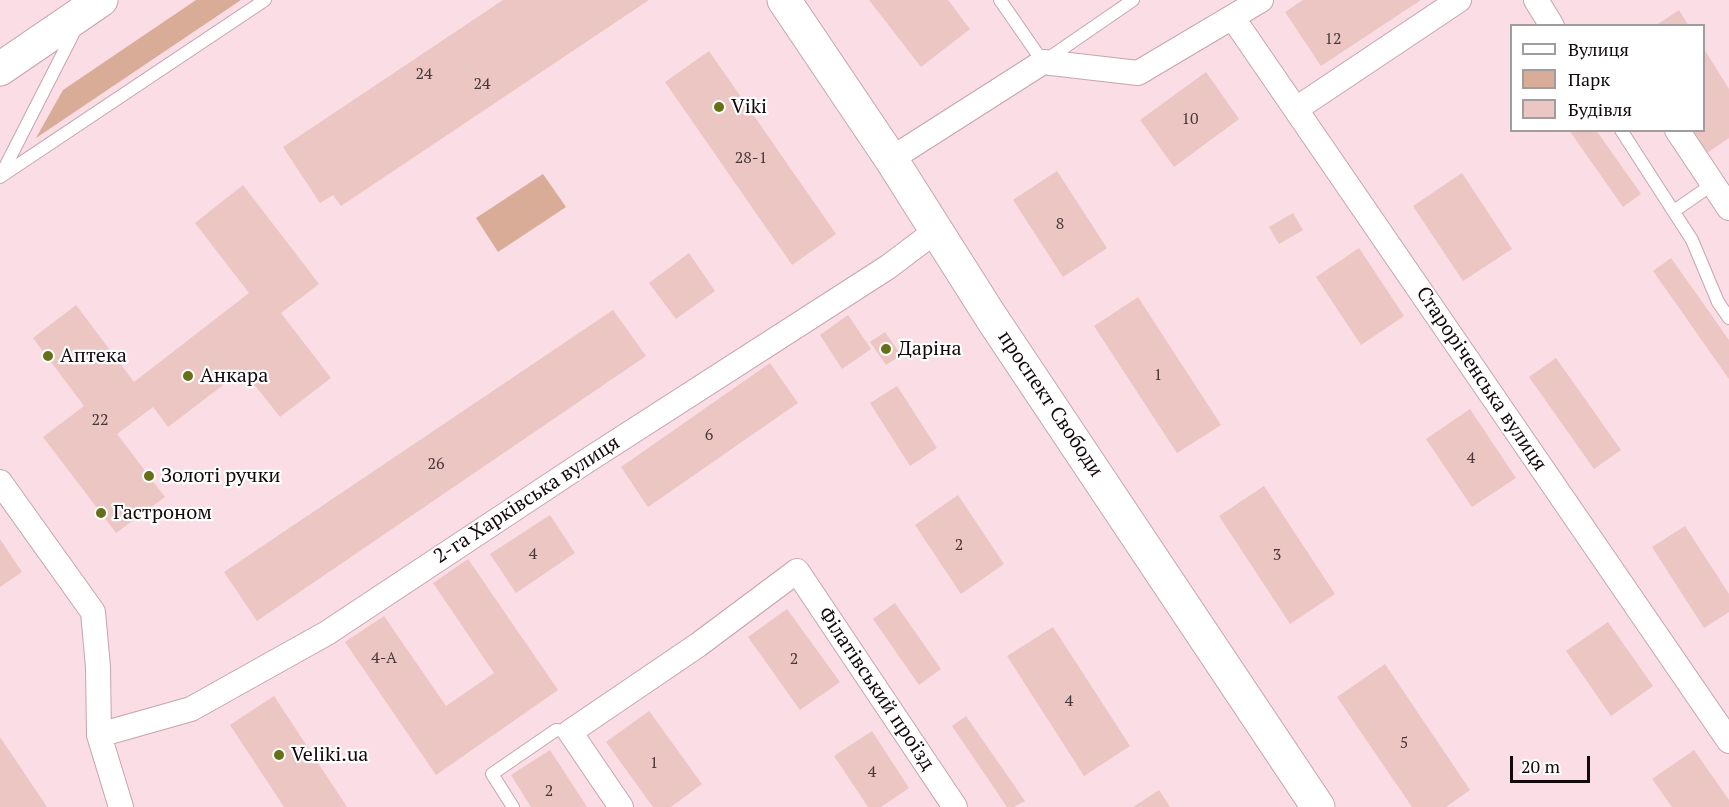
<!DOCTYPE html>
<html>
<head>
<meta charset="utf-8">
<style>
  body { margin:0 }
  #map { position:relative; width:1729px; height:807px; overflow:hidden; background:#fadde5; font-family:"PT Serif",serif }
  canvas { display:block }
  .legend { position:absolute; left:1510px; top:24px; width:195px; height:108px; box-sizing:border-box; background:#fff; border:2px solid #a19c9d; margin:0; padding:8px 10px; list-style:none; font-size:18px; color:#13080b }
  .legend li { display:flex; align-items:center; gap:12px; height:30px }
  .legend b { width:30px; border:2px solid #a19c9d }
  .scale { position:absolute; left:1510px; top:756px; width:80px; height:27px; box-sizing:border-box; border:3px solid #13080b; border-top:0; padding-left:8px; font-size:18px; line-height:21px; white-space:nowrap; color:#13080b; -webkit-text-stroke:4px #fff; paint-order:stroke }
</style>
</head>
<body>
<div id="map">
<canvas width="1729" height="807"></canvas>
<ul class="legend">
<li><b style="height:8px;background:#fff"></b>Вулиця</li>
<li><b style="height:16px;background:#d9ac97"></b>Парк</li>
<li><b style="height:16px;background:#ebc6c3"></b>Будівля</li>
</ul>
<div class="scale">20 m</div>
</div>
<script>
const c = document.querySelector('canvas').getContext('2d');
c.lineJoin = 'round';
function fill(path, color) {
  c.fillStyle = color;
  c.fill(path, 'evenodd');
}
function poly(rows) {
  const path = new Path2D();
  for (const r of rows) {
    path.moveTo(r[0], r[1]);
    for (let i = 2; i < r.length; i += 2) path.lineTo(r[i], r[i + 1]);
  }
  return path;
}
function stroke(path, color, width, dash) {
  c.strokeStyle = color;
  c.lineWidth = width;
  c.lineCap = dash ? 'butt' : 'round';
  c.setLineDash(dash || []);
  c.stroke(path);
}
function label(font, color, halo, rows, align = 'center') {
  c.font = font + ' "PT Serif",serif';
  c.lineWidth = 4.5;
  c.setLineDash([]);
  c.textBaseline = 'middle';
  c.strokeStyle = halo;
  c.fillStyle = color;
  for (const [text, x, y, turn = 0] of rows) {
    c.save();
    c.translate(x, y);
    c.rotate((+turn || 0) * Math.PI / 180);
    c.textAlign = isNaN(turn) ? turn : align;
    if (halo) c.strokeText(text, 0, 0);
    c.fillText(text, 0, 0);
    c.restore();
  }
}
fill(poly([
  [196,0,241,0,36,138,63,90],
  [543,174,566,207,498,252,476,218]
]), '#d9ac97');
fill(poly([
  [503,0,649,0,341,206,333,195,320,203,283,147],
  [869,0,948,0,970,29,921,67],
  [1303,0,1421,0,1321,66,1285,12],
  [1679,10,1689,26,1655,26],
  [1704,49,1729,89,1729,138,1707,153,1693,130,1704,130],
  [709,51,836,234,792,265,665,82],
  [1206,72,1239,119,1174,167,1140,120],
  [1569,130,1596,130,1641,194,1623,207],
  [1057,171,1107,248,1063,277,1013,200],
  [1462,173,1512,249,1463,281,1413,206],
  [243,185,319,284,281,313,331,378,280,417,243,370,168,427,153,407,117,434,165,497,116,533,43,437,84,406,33,338,76,305,134,382,249,293,195,223],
  [1293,213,1303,230,1279,244,1269,227],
  [1359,248,1404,316,1361,345,1316,277],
  [689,253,715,291,676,319,649,283],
  [1671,258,1729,340,1729,379,1653,271],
  [1138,297,1221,425,1177,453,1094,326],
  [613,310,646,356,257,621,224,572],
  [848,315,871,349,842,369,820,335],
  [885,332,901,355,886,365,870,342],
  [1556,358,1621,450,1594,469,1529,377],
  [770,363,798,403,648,507,621,467],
  [897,386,937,448,910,466,870,403],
  [1470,409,1516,478,1472,507,1426,439],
  [1264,486,1335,594,1290,624,1219,516],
  [958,495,1004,564,961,594,915,525],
  [550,515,575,553,516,593,490,554],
  [1685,526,1729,594,1729,612,1704,628,1652,547],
  [0,539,22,572,0,587],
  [468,559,558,690,436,775,345,642,384,616,446,706,494,673,433,583],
  [895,603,941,669,919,685,873,619],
  [787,609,840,682,800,710,748,637],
  [1608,622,1653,686,1611,716,1566,651],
  [1053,627,1130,746,1084,776,1007,656],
  [1385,664,1470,790,1446,807,1412,807,1337,697],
  [274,696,347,807,284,807,230,725],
  [649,711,702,784,671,807,653,807,606,742],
  [966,716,1025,801,1014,807,1007,807,952,726],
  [872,731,909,788,881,807,868,807,834,756],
  [0,737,47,807,0,807],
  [550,750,587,807,531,807,511,775],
  [1694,750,1729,800,1729,807,1672,807,1652,779],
  [1159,790,1170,807,1133,807]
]), '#ebc6c3');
const lane = poly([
  [1000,0,1043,62,1133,0],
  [1621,130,1692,240,1718,302,1729,318],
  [1,175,76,28],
  [0,177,265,0],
  [1674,211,1713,184],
  [513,807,492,774,556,730,570,732]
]);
const street = poly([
  [1536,0,1552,26],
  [1233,18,1729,741],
  [1296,109,1459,0],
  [1677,130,1729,208],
  [891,159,1043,62,1138,73,1261,0],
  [0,482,93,612,98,667,99,735,121,807],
  [99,735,191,709,327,633,585,462,888,267,937,230],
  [621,807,570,732,698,645,797,571,955,807]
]);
const primary = poly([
  [784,0,891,159,991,317,1318,807],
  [0,69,101,0]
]);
stroke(lane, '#c7a4ae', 14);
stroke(street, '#c7a4ae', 26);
stroke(primary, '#c7a4ae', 35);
stroke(lane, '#fff', 12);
stroke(street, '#fff', 24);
stroke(primary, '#fff', 33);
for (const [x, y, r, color] of [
  [719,107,6,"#657019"],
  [886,349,6,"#657019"],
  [48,356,6,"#657019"],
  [188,376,6,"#657019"],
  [149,476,6,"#657019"],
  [101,513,6,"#657019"],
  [279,755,6,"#657019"]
]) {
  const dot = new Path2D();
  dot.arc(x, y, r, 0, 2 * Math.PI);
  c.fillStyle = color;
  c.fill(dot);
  stroke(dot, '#fff', 2);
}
label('16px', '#493839', null, [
  ["12",1333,39],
  ["24",424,74],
  ["24",482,84],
  ["10",1190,119],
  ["28-1",751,158],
  ["8",1060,224],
  ["1",1158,375],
  ["22",100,420],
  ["6",709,435],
  ["4",1471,458],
  ["26",436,464],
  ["2",959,545],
  ["4",533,554],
  ["3",1277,555],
  ["4-А",384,658],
  ["2",794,659],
  ["4",1069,701],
  ["5",1404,743],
  ["1",654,763],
  ["4",872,772],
  ["2",549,791]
]);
label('20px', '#13080b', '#fff', [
  ["Viki",731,107],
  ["Даріна",898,349],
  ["Аптека",60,356],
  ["Анкара",200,376],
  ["Золоті ручки",161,476],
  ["Гастроном",113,513],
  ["Veliki.ua",291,755]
], 'left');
label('20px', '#13080b', '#fff', [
  ["Староріченська вулиця",1481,379,56],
  ["проспект Свободи",1050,404,56],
  ["2-га Харківська вулиця",527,500,-33],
  ["Філатівський проїзд",876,689,56]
]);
</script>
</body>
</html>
